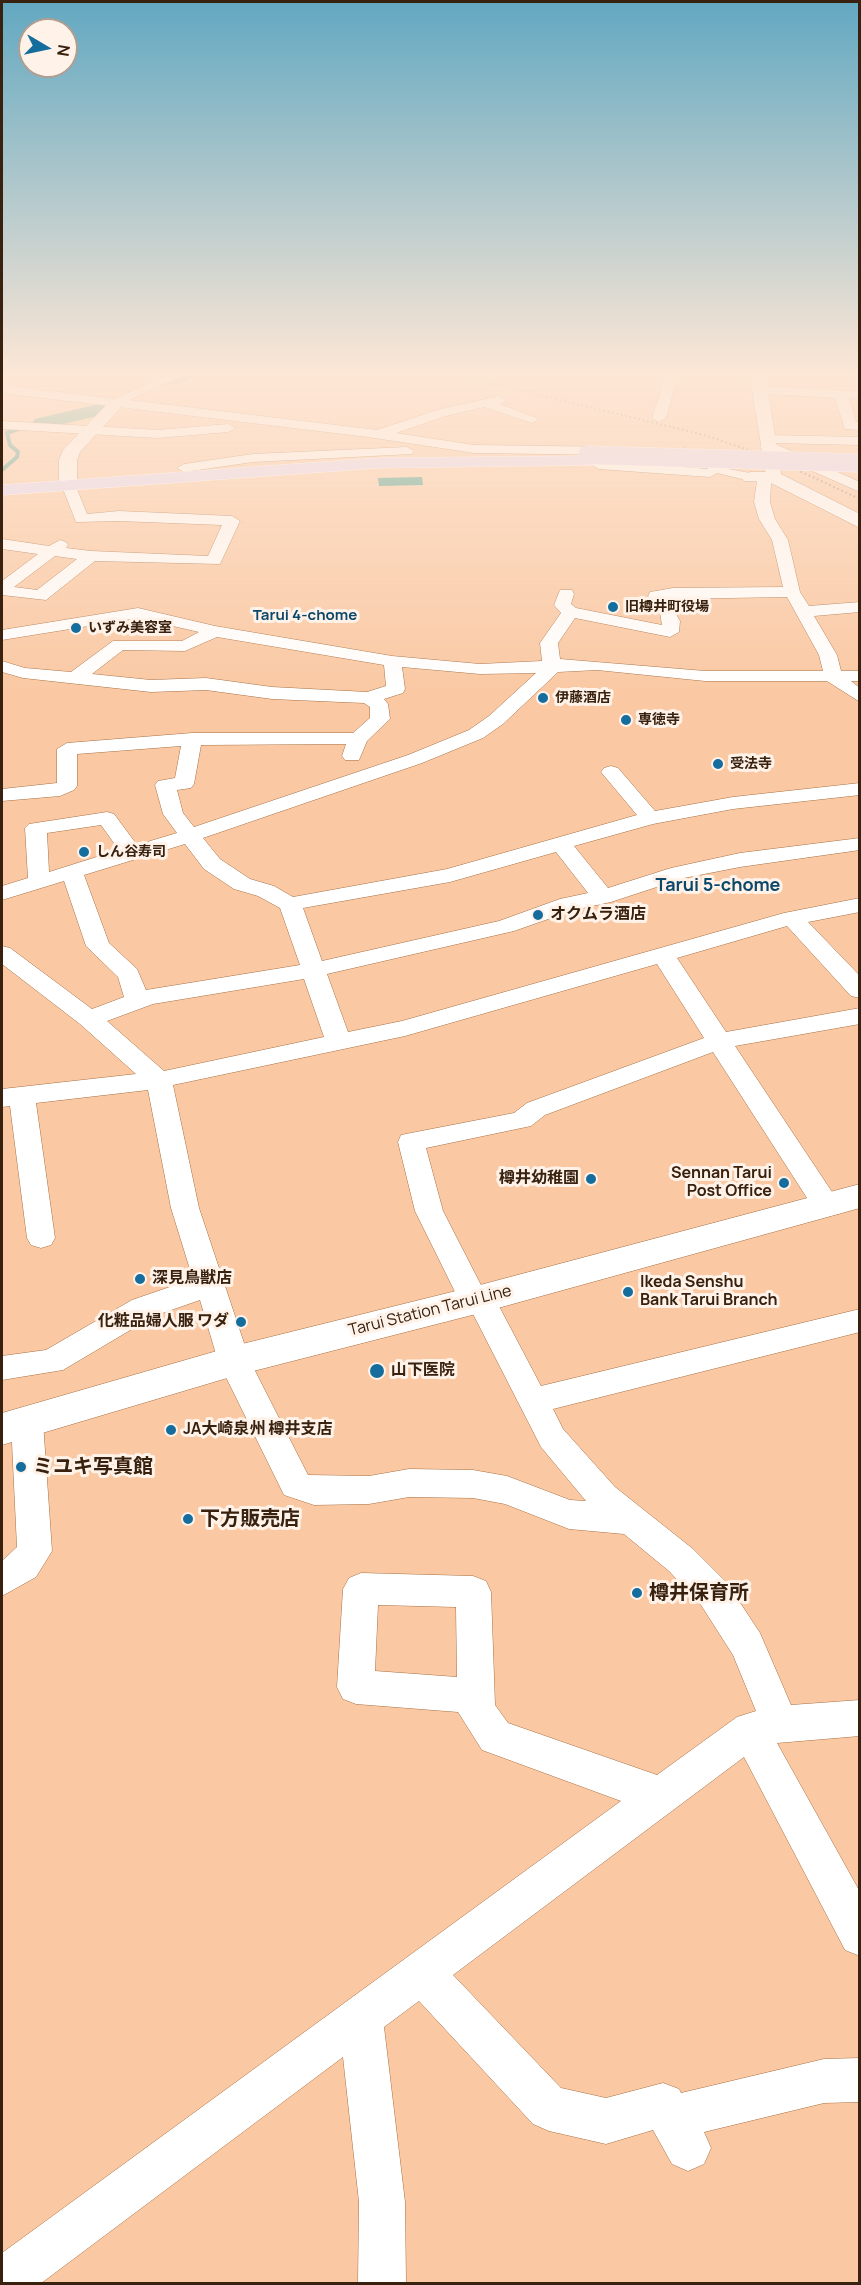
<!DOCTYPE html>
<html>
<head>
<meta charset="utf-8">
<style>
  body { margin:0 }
  #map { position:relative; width:861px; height:2285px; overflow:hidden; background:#fac9a4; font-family:Manrope,sans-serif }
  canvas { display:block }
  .frame { position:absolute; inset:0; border:3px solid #38210e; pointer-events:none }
  .north { position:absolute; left:18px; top:18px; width:60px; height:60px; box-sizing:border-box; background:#fff2e9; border:2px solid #af9e91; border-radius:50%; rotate:99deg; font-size:16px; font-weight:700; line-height:24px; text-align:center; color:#38210e }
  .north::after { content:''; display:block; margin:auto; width:21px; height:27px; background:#146d9c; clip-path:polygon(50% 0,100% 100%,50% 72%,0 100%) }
</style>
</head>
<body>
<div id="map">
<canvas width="861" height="2285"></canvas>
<div class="frame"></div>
<div class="north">N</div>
</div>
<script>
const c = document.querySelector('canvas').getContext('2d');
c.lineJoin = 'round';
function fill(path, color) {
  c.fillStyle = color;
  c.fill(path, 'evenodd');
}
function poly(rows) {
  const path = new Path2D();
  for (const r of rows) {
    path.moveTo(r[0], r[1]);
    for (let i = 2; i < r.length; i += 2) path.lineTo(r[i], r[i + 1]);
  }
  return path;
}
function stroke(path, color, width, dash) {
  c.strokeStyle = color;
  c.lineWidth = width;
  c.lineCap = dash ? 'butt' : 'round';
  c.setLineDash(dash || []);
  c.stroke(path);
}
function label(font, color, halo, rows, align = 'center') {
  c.font = font + ' Manrope,"Noto Sans JP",sans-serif';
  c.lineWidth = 6;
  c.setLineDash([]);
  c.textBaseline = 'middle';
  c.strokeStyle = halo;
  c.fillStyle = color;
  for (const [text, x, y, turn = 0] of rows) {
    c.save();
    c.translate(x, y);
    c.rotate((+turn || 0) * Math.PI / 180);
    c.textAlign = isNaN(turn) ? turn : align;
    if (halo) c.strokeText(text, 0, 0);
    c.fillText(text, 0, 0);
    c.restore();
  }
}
fill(poly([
  [422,477,423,485,379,486,378,478]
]), '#399786');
stroke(poly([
  [2,470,17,457,18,452,10,445,7,433,21,428]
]), '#399786', 4);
fill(poly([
  [175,372,202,372,180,384,166,384,163,380,166,376,175,372],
  [99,404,106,406,109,410,106,414,42,429,35,427,32,423,35,419,99,404]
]), '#399786');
const minor = poly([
  [172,372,190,372,129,400,377,430,437,410,499,396,506,400,500,404,539,419,532,423,484,407,446,416,396,433,474,445,617,447,624,451,617,455,474,453,368,437,2,393,2,385,115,399,172,372],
  [667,372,679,372,666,418,659,422,652,418,667,372],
  [759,386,860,391,860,399,849,398,856,422,860,422,860,430,845,429,835,398,754,393,753,390,759,386],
  [2,421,158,430,228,424,235,428,228,432,158,438,2,429,2,421],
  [767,435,860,437,860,445,773,443,860,482,860,492,762,449,760,446,764,442,760,439,767,435],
  [407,447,414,451,412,454,253,462,184,472,177,468,184,464,253,454,407,447],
  [685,448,703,453,729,469,755,474,757,477,750,481,717,473,710,477,599,469,592,465,599,461,709,469,680,455,678,452,685,448],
  [773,473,780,477,771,483,770,502,775,519,788,540,800,592,809,606,860,602,860,612,814,616,837,655,841,671,860,671,860,681,851,681,860,688,860,702,827,681,705,681,597,670,558,672,503,724,483,738,422,763,203,838,220,859,250,879,274,886,293,897,447,869,637,815,601,772,604,768,611,766,618,768,655,811,733,797,860,783,860,795,733,809,653,824,574,846,608,888,671,868,740,853,860,838,860,850,740,867,684,878,611,902,574,910,514,931,327,974,348,1032,402,1021,784,913,860,898,860,912,808,922,860,976,860,998,851,996,787,926,677,958,726,1032,860,1008,860,1024,735,1046,836,1198,840,1205,836,1212,826,1215,816,1212,713,1052,545,1115,531,1126,426,1148,443,1211,483,1289,491,1291,541,1386,860,1309,860,1332,553,1409,563,1429,615,1487,693,1549,727,1583,760,1633,791,1705,860,1700,860,1736,777,1743,860,1892,860,1956,845,1950,744,1757,453,1975,561,2088,606,2098,663,2083,679,2089,681,2093,824,2059,860,2058,860,2102,824,2103,704,2132,711,2148,704,2164,688,2171,672,2164,653,2130,606,2144,549,2131,533,2124,419,2001,384,2027,405,2202,406,2284,358,2284,359,2202,343,2057,40,2284,2,2284,2,2253,621,1801,482,1750,458,1712,356,1704,343,1699,337,1687,343,1589,349,1578,361,1573,473,1576,486,1581,491,1592,495,1705,508,1723,657,1775,737,1717,756,1711,733,1655,701,1605,669,1571,624,1534,569,1529,505,1504,473,1498,409,1497,369,1504,314,1505,284,1495,218,1361,200,1300,154,1316,63,1370,2,1380,2,1356,46,1350,132,1300,193,1279,171,1208,148,1090,36,1103,55,1238,51,1245,41,1248,31,1245,27,1238,10,1106,2,1107,2,1089,136,1074,80,1024,2,964,2,946,10,948,92,1009,124,997,118,977,86,946,64,881,2,900,2,886,28,878,25,828,29,824,107,812,114,814,137,845,177,833,163,814,155,785,158,781,175,778,181,746,77,754,77,786,74,790,60,796,2,801,2,789,57,783,57,749,67,743,192,733,353,733,370,718,370,707,364,703,272,699,206,690,151,692,23,678,2,672,2,661,25,668,71,672,113,641,182,641,199,632,138,618,2,640,2,630,138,608,215,626,392,656,480,664,542,661,540,643,561,613,554,605,560,590,572,590,574,594,571,604,576,608,662,625,660,612,648,596,650,592,673,588,783,587,772,540,759,519,754,502,757,481,773,473],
  [787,597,819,655,823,671,705,671,560,659,558,643,575,618,670,637,679,632,680,621,667,599,787,597],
  [217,637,384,665,386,686,367,692,272,687,206,678,151,680,92,674,123,650,185,651,217,637],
  [402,667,480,674,536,673,489,716,469,730,408,755,194,827,183,813,177,790,191,788,194,784,201,745,346,744,342,756,345,760,359,760,367,741,390,719,388,704,384,699,403,693,405,689,402,667],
  [101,825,119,850,49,872,47,833,101,825],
  [185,844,204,869,234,889,258,896,280,908,300,965,146,990,137,969,109,943,84,875,185,844],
  [556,852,588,893,560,899,499,921,322,961,303,908,450,882,556,852],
  [657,964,704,1038,527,1103,514,1113,411,1133,401,1135,398,1142,415,1211,459,1300,463,1308,471,1310,541,1447,586,1501,570,1500,507,1476,473,1470,409,1469,369,1476,308,1475,250,1361,199,1208,173,1085,405,1036,657,964],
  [304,979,324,1037,164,1071,107,1021,153,1004,304,979],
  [378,1605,456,1607,457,1677,375,1671,378,1605],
  [68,480,75,484,87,514,119,511,232,516,240,521,220,564,95,561,46,600,2,595,2,581,38,554,2,549,2,539,49,546,60,540,66,542,68,545,66,548,91,551,208,556,222,525,119,521,76,522,61,484,68,480],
  [55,556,77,559,37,590,14,587,55,556],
  [27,1409,38,1413,43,1422,52,1551,36,1577,2,1596,2,1561,17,1547,11,1422,16,1413,27,1409]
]);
const tertiary = poly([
  [116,399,124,404,80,452,77,460,77,484,68,489,62,488,59,484,59,460,63,450,110,401,116,399],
  [750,472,773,472,782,477,773,482,744,481,741,477,750,472]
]);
const secondary = poly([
  [749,372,765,372,781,474,860,514,860,528,767,481,749,372],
  [860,1184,860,1208,480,1313,234,1376,2,1445,2,1413,234,1346,480,1285,860,1184]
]);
const primary = poly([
  [588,456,594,457,597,461,594,465,378,468,2,495,2,485,378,458,588,456]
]);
stroke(minor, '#a77043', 1);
stroke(tertiary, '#a77043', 1);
stroke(secondary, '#a77043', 1);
stroke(primary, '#fff', 1);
fill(minor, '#fff');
fill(tertiary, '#fff');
fill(secondary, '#fff');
fill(primary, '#e2d8f9');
stroke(poly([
  [446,372,704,435,769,457,860,499]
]), '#9f7a5d', 2, [1.5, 3]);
const primaryBridge = poly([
  [587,455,860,463]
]);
stroke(primaryBridge, '#fff', 19, []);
stroke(primaryBridge, '#e2d8f9', 18);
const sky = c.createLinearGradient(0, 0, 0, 692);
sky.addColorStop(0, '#62a8c1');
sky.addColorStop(0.54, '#fde7d6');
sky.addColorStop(1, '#fde7d600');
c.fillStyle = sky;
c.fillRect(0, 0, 861, 692);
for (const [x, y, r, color] of [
  [613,607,6,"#146d9c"],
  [76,628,6,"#146d9c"],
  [543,698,6,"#146d9c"],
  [626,720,6,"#146d9c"],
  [718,764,6,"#146d9c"],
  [84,852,6,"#146d9c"],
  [538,915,6,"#146d9c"],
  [591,1179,6,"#146d9c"],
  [784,1183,6,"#146d9c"],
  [140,1279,6,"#146d9c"],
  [628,1292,6,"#146d9c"],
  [241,1322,6,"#146d9c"],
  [377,1371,8,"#146d9c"],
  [171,1430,6,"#146d9c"],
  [21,1467,6,"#146d9c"],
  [188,1519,6,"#146d9c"],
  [637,1593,6,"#146d9c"]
]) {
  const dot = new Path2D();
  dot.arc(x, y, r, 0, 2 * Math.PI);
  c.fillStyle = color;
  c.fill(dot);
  stroke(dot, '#fff2e9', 2);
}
label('bold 14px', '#38210e', '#fff2e9', [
  ["旧樽井町役場",625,607],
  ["いずみ美容室",88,628],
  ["伊藤酒店",555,698],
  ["専徳寺",638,720],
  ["受法寺",730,764],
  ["しん谷寿司",96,852]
], 'left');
label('bold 15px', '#0c4869', '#fff2e9', [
  ["Tarui 4-chome",305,616]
]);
label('bold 16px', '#38210e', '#fff2e9', [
  ["オクムラ酒店",550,915],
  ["Sennan Tarui",772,1174,"right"],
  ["Post Office",772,1192,"right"],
  ["樽井幼稚園",579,1179,"right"],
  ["深見鳥獣店",152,1279],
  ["Ikeda Senshu",640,1283],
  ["Bank Tarui Branch",640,1301],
  ["化粧品婦人服 ワダ",229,1322,"right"],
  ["山下医院",391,1371],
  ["JA大崎泉州 樽井支店",183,1430]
], 'left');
label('16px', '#38210e', '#fff2e9', [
  ["Tarui Station Tarui Line",430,1311,-14]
]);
label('bold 18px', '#0c4869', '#fff2e9', [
  ["Tarui 5-chome",718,886]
]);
label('bold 20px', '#38210e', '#fff2e9', [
  ["ミユキ写真館",33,1467],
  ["下方販売店",200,1519],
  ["樽井保育所",649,1593]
], 'left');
</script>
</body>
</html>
